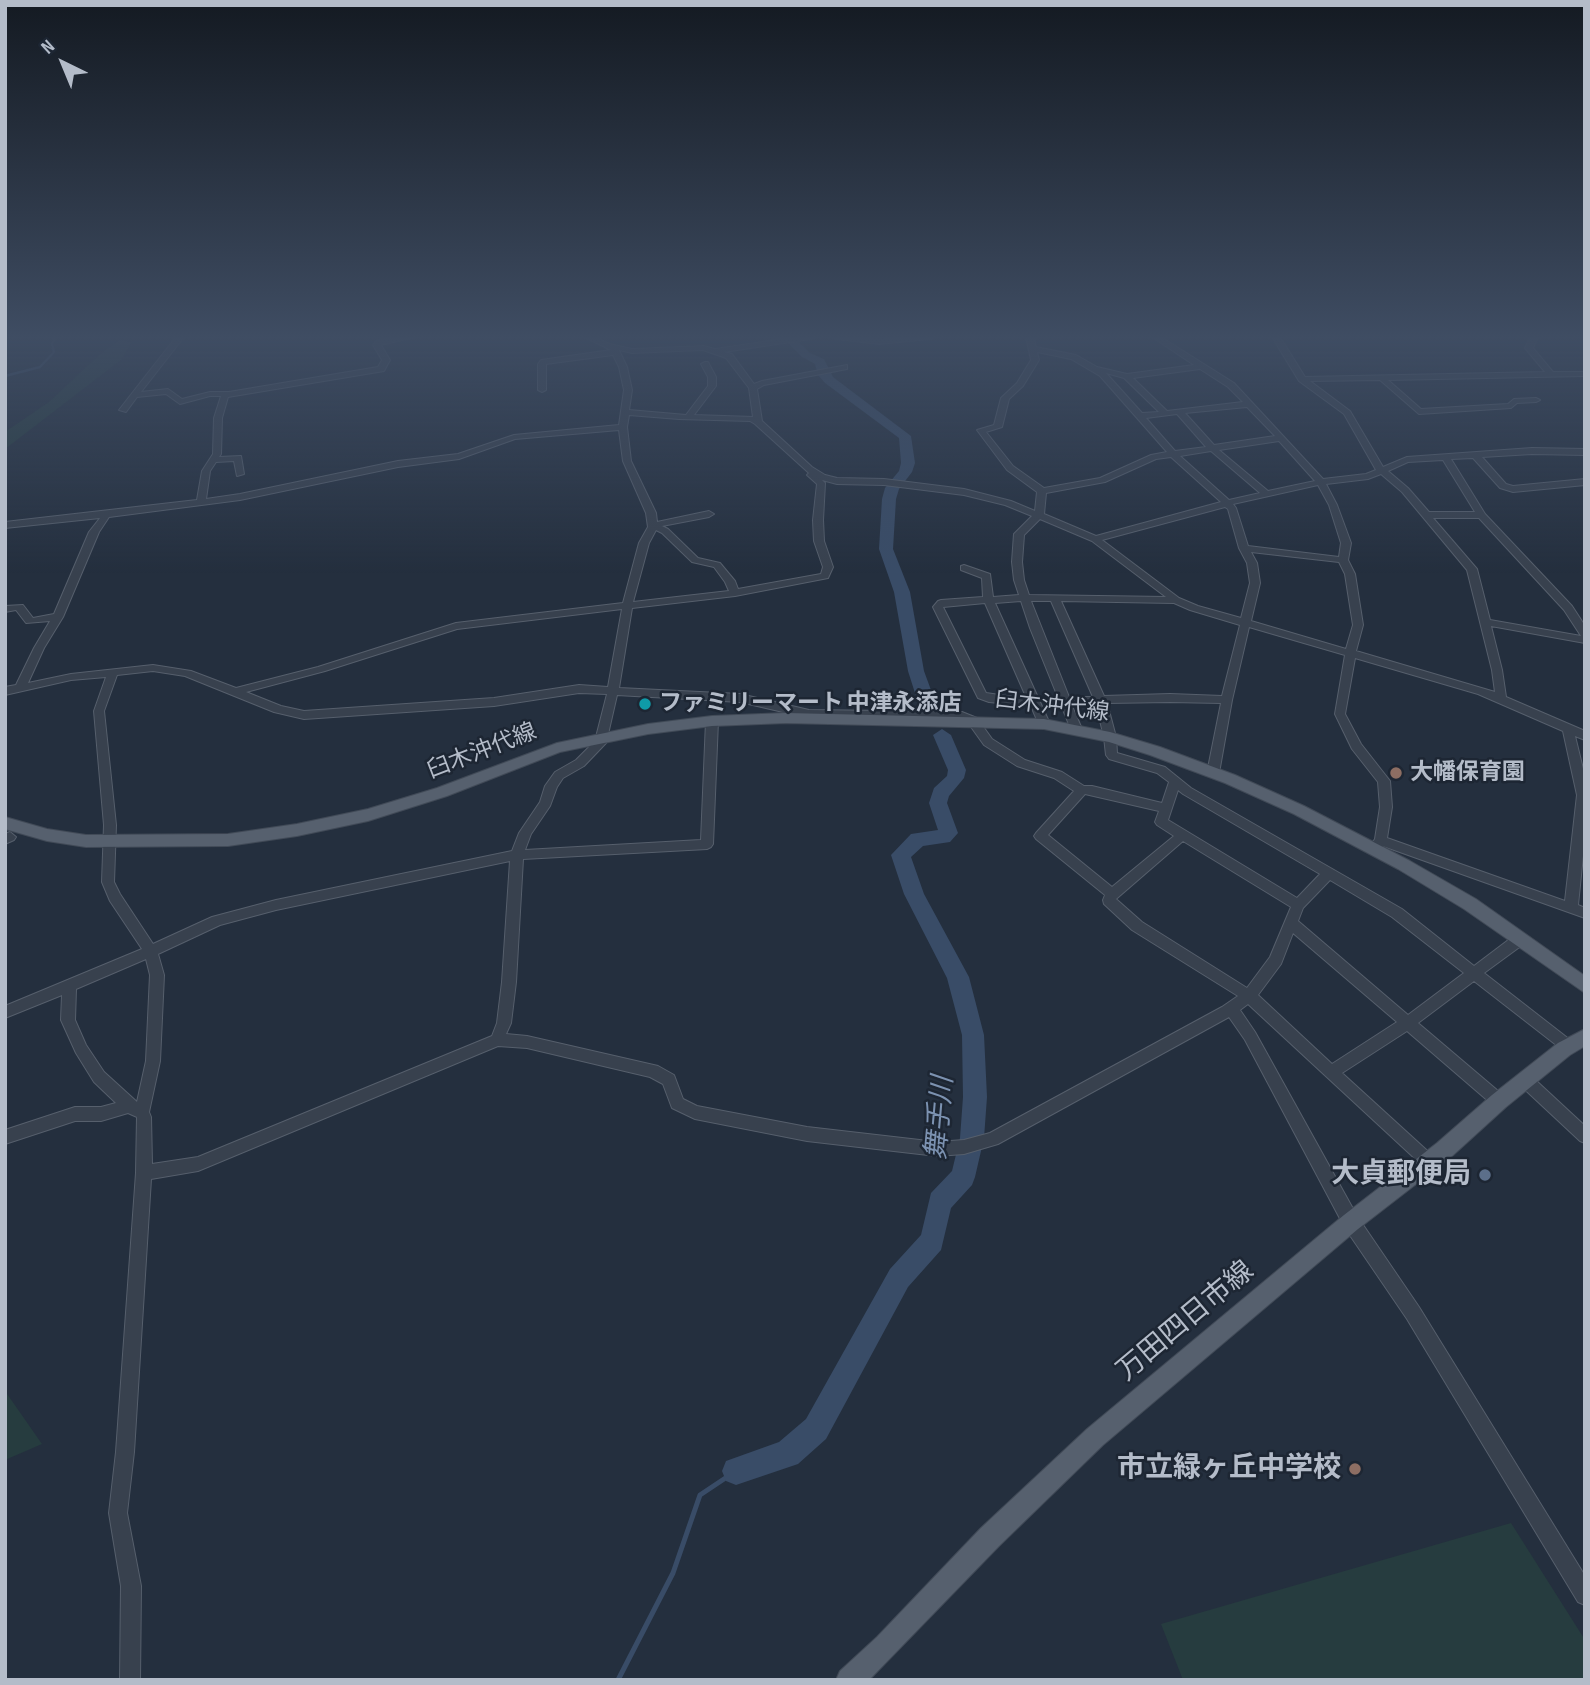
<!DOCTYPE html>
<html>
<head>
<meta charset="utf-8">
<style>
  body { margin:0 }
  #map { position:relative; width:1590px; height:1685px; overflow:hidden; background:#242f3e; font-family:"Sofia Sans Condensed",sans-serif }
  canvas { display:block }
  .frame { position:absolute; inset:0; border:7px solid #b4bcc9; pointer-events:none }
  .north { position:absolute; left:28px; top:28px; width:70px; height:70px; -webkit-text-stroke:5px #1d2633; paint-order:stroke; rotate:317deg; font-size:19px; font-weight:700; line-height:28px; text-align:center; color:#b4bcc9 }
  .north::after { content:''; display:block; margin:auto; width:24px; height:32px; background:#b4bcc9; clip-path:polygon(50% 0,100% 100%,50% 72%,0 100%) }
</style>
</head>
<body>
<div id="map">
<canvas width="1590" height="1685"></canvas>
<div class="frame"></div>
<div class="north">N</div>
</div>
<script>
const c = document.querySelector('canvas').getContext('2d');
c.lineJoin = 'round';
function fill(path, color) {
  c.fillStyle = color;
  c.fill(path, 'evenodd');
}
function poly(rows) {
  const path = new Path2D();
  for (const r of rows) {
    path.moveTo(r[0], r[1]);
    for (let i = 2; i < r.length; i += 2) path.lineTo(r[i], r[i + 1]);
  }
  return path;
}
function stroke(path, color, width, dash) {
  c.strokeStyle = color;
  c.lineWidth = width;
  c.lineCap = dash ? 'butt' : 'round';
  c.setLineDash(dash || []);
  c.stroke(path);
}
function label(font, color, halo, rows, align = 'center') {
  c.font = font + ' "Sofia Sans Condensed","Noto Sans JP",sans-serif';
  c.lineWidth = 5;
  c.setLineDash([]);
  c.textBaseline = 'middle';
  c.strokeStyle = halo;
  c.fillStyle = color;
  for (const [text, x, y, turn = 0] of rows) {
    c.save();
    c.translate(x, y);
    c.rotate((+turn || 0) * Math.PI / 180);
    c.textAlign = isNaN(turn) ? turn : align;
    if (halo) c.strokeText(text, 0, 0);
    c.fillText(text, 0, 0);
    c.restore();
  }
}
fill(poly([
  [119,340,132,342,121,360,5,449,5,432,49,402,100,354],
  [5,1391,42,1444,5,1460],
  [1511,1523,1585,1640,1585,1680,1183,1680,1161,1624]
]), '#263c3f');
stroke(poly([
  [5,376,40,367,54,352,52,344,55,337]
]), '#394c67', 2.5);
stroke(poly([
  [618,1680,673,1573,700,1495,736,1471]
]), '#394c67', 5);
fill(poly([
  [782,337,794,337,810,353,824,359,833,377,911,436,915,463,912,472,899,489,896,499,893,549,910,592,924,671,939,712,936,716,924,716,921,712,908,671,894,592,879,549,882,499,885,488,899,471,901,463,899,438,825,383,818,375,815,364,802,357,782,337],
  [942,729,951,735,966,770,964,778,949,796,947,803,958,833,950,842,923,846,911,857,924,894,969,977,984,1035,987,1097,984,1138,975,1177,972,1185,951,1208,941,1250,908,1287,826,1439,798,1464,736,1485,726,1481,722,1471,726,1461,779,1442,806,1419,890,1269,921,1235,931,1193,952,1171,960,1138,963,1097,962,1035,947,978,904,894,891,855,911,834,938,830,929,803,934,788,947,776,948,770,933,735,942,729]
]), '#394c67');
const minor = poly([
  [176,337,184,337,141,392,168,389,182,399,210,392,229,392,378,367,382,360,373,345,376,341,399,337,415,337,381,345,390,360,384,371,228,397,222,418,221,454,219,457,241,456,244,474,237,476,234,461,216,462,210,471,206,499,240,494,398,461,458,454,514,435,619,425,624,390,619,367,613,355,546,364,546,390,542,392,538,390,538,364,541,360,611,350,584,337,594,337,610,344,632,349,704,346,715,349,796,337,815,337,811,339,724,352,732,354,754,384,762,381,847,365,847,369,764,385,757,389,762,421,812,467,825,475,837,478,884,479,964,489,1011,501,1035,511,1037,492,1007,470,977,430,994,425,1001,398,1017,383,1031,360,1026,337,1034,337,1036,347,1076,355,1097,367,1127,374,1194,365,1152,337,1161,337,1234,383,1323,479,1366,474,1376,470,1344,414,1299,381,1272,337,1280,337,1305,377,1545,372,1525,348,1530,337,1538,337,1533,348,1553,372,1585,372,1585,376,1388,380,1421,409,1508,404,1514,399,1536,398,1540,400,1536,402,1517,403,1511,408,1419,414,1380,380,1310,381,1350,411,1383,467,1407,457,1532,448,1585,449,1585,455,1532,454,1482,457,1506,484,1513,486,1585,479,1585,485,1513,492,1500,488,1473,458,1451,459,1485,514,1572,606,1585,626,1585,643,1491,626,1502,670,1506,697,1585,731,1585,740,1575,736,1585,777,1585,836,1578,905,1585,908,1585,918,1383,846,1378,852,1370,852,1368,849,1375,839,1380,807,1378,782,1352,749,1335,714,1345,655,1249,627,1232,700,1219,773,1213,777,1207,773,1221,703,1170,702,1107,703,1116,737,1117,753,1165,767,1191,788,1402,909,1474,966,1515,935,1520,934,1525,935,1527,939,1525,943,1484,973,1574,1043,1576,1047,1574,1051,1569,1053,1564,1051,1474,981,1418,1023,1504,1096,1506,1101,1504,1106,1499,1108,1494,1106,1407,1031,1342,1073,1433,1156,1436,1161,1433,1166,1428,1168,1423,1166,1248,1004,1240,1010,1255,1032,1357,1216,1419,1307,1585,1576,1585,1605,1578,1602,1407,1319,1345,1228,1245,1040,1229,1017,998,1144,964,1154,937,1156,807,1141,695,1119,672,1108,663,1084,650,1077,527,1048,498,1046,198,1171,151,1179,134,1452,127,1513,141,1586,140,1680,120,1680,121,1586,109,1513,116,1452,136,1173,137,1117,128,1113,101,1121,75,1121,5,1144,5,1130,75,1107,101,1107,116,1103,94,1082,76,1053,61,1020,62,995,5,1018,5,1006,142,949,110,901,102,882,104,825,94,711,106,677,71,680,5,695,5,687,16,685,34,648,50,621,26,623,16,610,5,612,5,606,23,605,33,618,54,614,89,532,100,518,5,528,5,522,197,500,202,471,213,454,214,418,221,396,210,396,180,404,166,394,137,397,126,412,119,410,176,337],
  [619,350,632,353,703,350,726,358,749,388,753,417,694,415,716,386,716,377,708,362,705,362,701,364,708,377,708,386,686,415,629,410,632,390,627,367,619,350],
  [1037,352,1071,359,1100,376,1167,452,1151,455,1100,478,1044,488,1013,466,986,432,1002,427,1009,399,1023,386,1039,360,1037,352],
  [1200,369,1228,387,1243,402,1167,411,1133,378,1200,369],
  [1106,373,1124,378,1159,412,1142,413,1106,373],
  [1247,407,1275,436,1214,445,1185,413,1247,407],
  [1177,414,1206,447,1175,451,1146,418,1177,414],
  [629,415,679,419,750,421,755,424,809,473,807,475,817,484,813,520,814,541,823,567,821,574,738,589,735,581,720,563,698,558,668,529,662,526,709,517,714,514,709,511,657,522,656,513,631,461,627,427,629,415],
  [619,430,623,461,646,513,648,527,639,543,623,603,456,623,318,667,236,688,191,671,153,665,71,674,28,683,44,648,63,617,99,532,109,517,240,500,398,467,459,459,515,439,619,430],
  [1279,441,1315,481,1268,491,1219,450,1279,441],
  [1211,451,1260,493,1229,500,1180,456,1211,451],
  [1171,457,1221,502,1096,536,1044,514,1046,493,1105,482,1156,459,1171,457],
  [1443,460,1475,512,1429,512,1408,488,1388,471,1408,462,1443,460],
  [1381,474,1402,492,1467,570,1492,670,1495,692,1356,651,1363,625,1355,574,1348,560,1351,543,1337,505,1326,484,1368,479,1381,474],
  [822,480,837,484,884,485,964,495,1005,505,1032,516,1014,534,1012,562,1014,580,1019,595,993,597,990,574,964,565,961,566,961,570,982,578,983,597,941,600,938,601,933,607,978,698,989,702,1031,706,1040,727,1044,728,1050,724,995,603,1021,601,1030,628,1072,732,1076,733,1082,729,1071,704,1096,704,1104,737,1106,755,1109,759,1157,773,1169,782,1162,803,1092,786,1084,786,1062,772,1025,760,992,739,977,718,962,712,809,710,740,694,619,688,632,608,735,596,828,578,833,567,824,541,823,520,825,483,822,480],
  [1318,485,1329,505,1341,543,1339,557,1248,546,1236,508,1233,504,1318,485],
  [1225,507,1228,509,1239,548,1247,563,1250,583,1241,618,1198,606,1179,598,1102,540,1225,507],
  [1433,518,1479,518,1564,610,1581,636,1490,620,1477,569,1433,518],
  [1040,519,1092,541,1166,597,1029,595,1024,580,1022,562,1024,535,1040,519],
  [656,530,662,533,692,562,714,567,725,582,729,591,633,602,649,543,656,530],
  [1251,552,1339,562,1345,574,1353,625,1346,649,1251,621,1260,583,1257,563,1251,552],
  [1031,601,1051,601,1093,697,1069,697,1031,601],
  [1061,601,1174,603,1190,610,1240,625,1222,696,1170,694,1104,696,1061,601],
  [985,603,1027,699,986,693,943,607,985,603],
  [622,609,608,687,579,685,494,698,304,711,281,706,246,692,325,671,457,629,622,609],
  [1355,658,1478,694,1563,731,1577,795,1565,901,1387,838,1392,807,1390,781,1361,744,1345,714,1355,658],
  [153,671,185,676,274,712,304,719,494,706,579,693,607,694,595,741,576,760,555,772,545,786,540,802,519,833,512,851,276,900,212,917,153,944,120,894,114,882,116,825,104,711,117,675,153,671],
  [617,695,740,702,809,718,960,720,969,724,984,745,1017,766,1054,778,1074,791,1036,833,1034,836,1036,839,1105,895,1103,900,1104,904,1132,930,1238,996,1222,1007,990,1133,964,1140,937,1142,807,1127,697,1106,683,1099,674,1075,658,1066,527,1036,506,1034,511,1023,516,982,523,859,707,849,711,847,713,844,718,721,712,717,706,721,701,840,525,850,531,834,550,806,557,787,563,778,584,766,606,743,617,695],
  [1178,790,1183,794,1320,874,1297,898,1168,820,1178,790],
  [1085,794,1159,811,1155,822,1157,825,1174,836,1112,887,1048,835,1085,794],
  [1183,841,1291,907,1270,957,1247,988,1142,922,1116,899,1183,841],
  [510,861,502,982,497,1023,492,1036,198,1157,152,1164,151,1117,149,1112,160,1061,164,975,158,954,220,925,276,910,510,861],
  [1330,880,1392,917,1464,973,1408,1015,1298,921,1303,908,1330,880],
  [1293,933,1397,1022,1332,1064,1258,995,1281,964,1293,933],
  [146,959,150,975,146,1061,137,1102,104,1072,86,1045,75,1020,76,989,146,959],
  [832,337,879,340,934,337,930,339,879,344,836,339,832,337],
  [10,832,16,837,14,840,5,844,5,834,10,832],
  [1525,1073,1530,1075,1585,1126,1585,1143,1580,1141,1520,1085,1518,1080,1520,1075,1525,1073]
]);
const major = poly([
  [786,713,1044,719,1110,732,1160,747,1235,775,1304,806,1410,861,1476,899,1585,976,1585,993,1464,909,1398,869,1294,814,1225,783,1150,755,1109,742,1044,729,786,723,712,726,648,734,560,752,447,796,368,821,297,836,228,846,86,847,47,841,5,829,5,817,47,829,86,835,228,834,297,824,368,809,437,788,557,743,648,724,712,716,786,713],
  [1585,1029,1585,1046,1570,1055,1506,1107,1451,1157,1358,1229,1103,1445,999,1546,869,1680,836,1680,840,1671,877,1637,981,1528,1087,1429,1344,1215,1437,1143,1492,1095,1558,1043,1585,1029]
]);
stroke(minor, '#565f6c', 2);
stroke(major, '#414a57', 2);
fill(minor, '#38414e');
fill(major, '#56606e');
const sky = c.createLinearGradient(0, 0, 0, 573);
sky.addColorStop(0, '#141a22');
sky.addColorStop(0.59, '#3f4d63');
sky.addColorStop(1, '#3f4d6300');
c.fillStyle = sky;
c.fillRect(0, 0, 1590, 573);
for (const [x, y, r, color] of [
  [645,704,7,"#0f9aa8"],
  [1396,773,7,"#8d6e63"],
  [1485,1175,7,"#5c6f8a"],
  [1355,1469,7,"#8d6e63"]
]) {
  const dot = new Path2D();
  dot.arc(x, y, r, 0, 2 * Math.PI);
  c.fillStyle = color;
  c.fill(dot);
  stroke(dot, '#1d2633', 2.5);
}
label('bold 23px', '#b4bcc9', '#1d2633', [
  ["ファミリーマート 中津永添店",659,704],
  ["大幡保育園",1410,773]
], 'left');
label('23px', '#b4bcc9', '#1d2633', [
  ["臼木沖代線",1052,707,7],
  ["臼木沖代線",482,752,-21]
]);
label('italic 28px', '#7c92b1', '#1d2633', [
  ["舞手川",941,1118,-85]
]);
label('bold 28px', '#b4bcc9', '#1d2633', [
  ["大貞郵便局",1471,1175],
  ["市立緑ヶ丘中学校",1341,1469]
], 'right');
label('28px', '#b4bcc9', '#1d2633', [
  ["万田四日市線",1186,1322,-40]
]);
</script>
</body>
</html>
